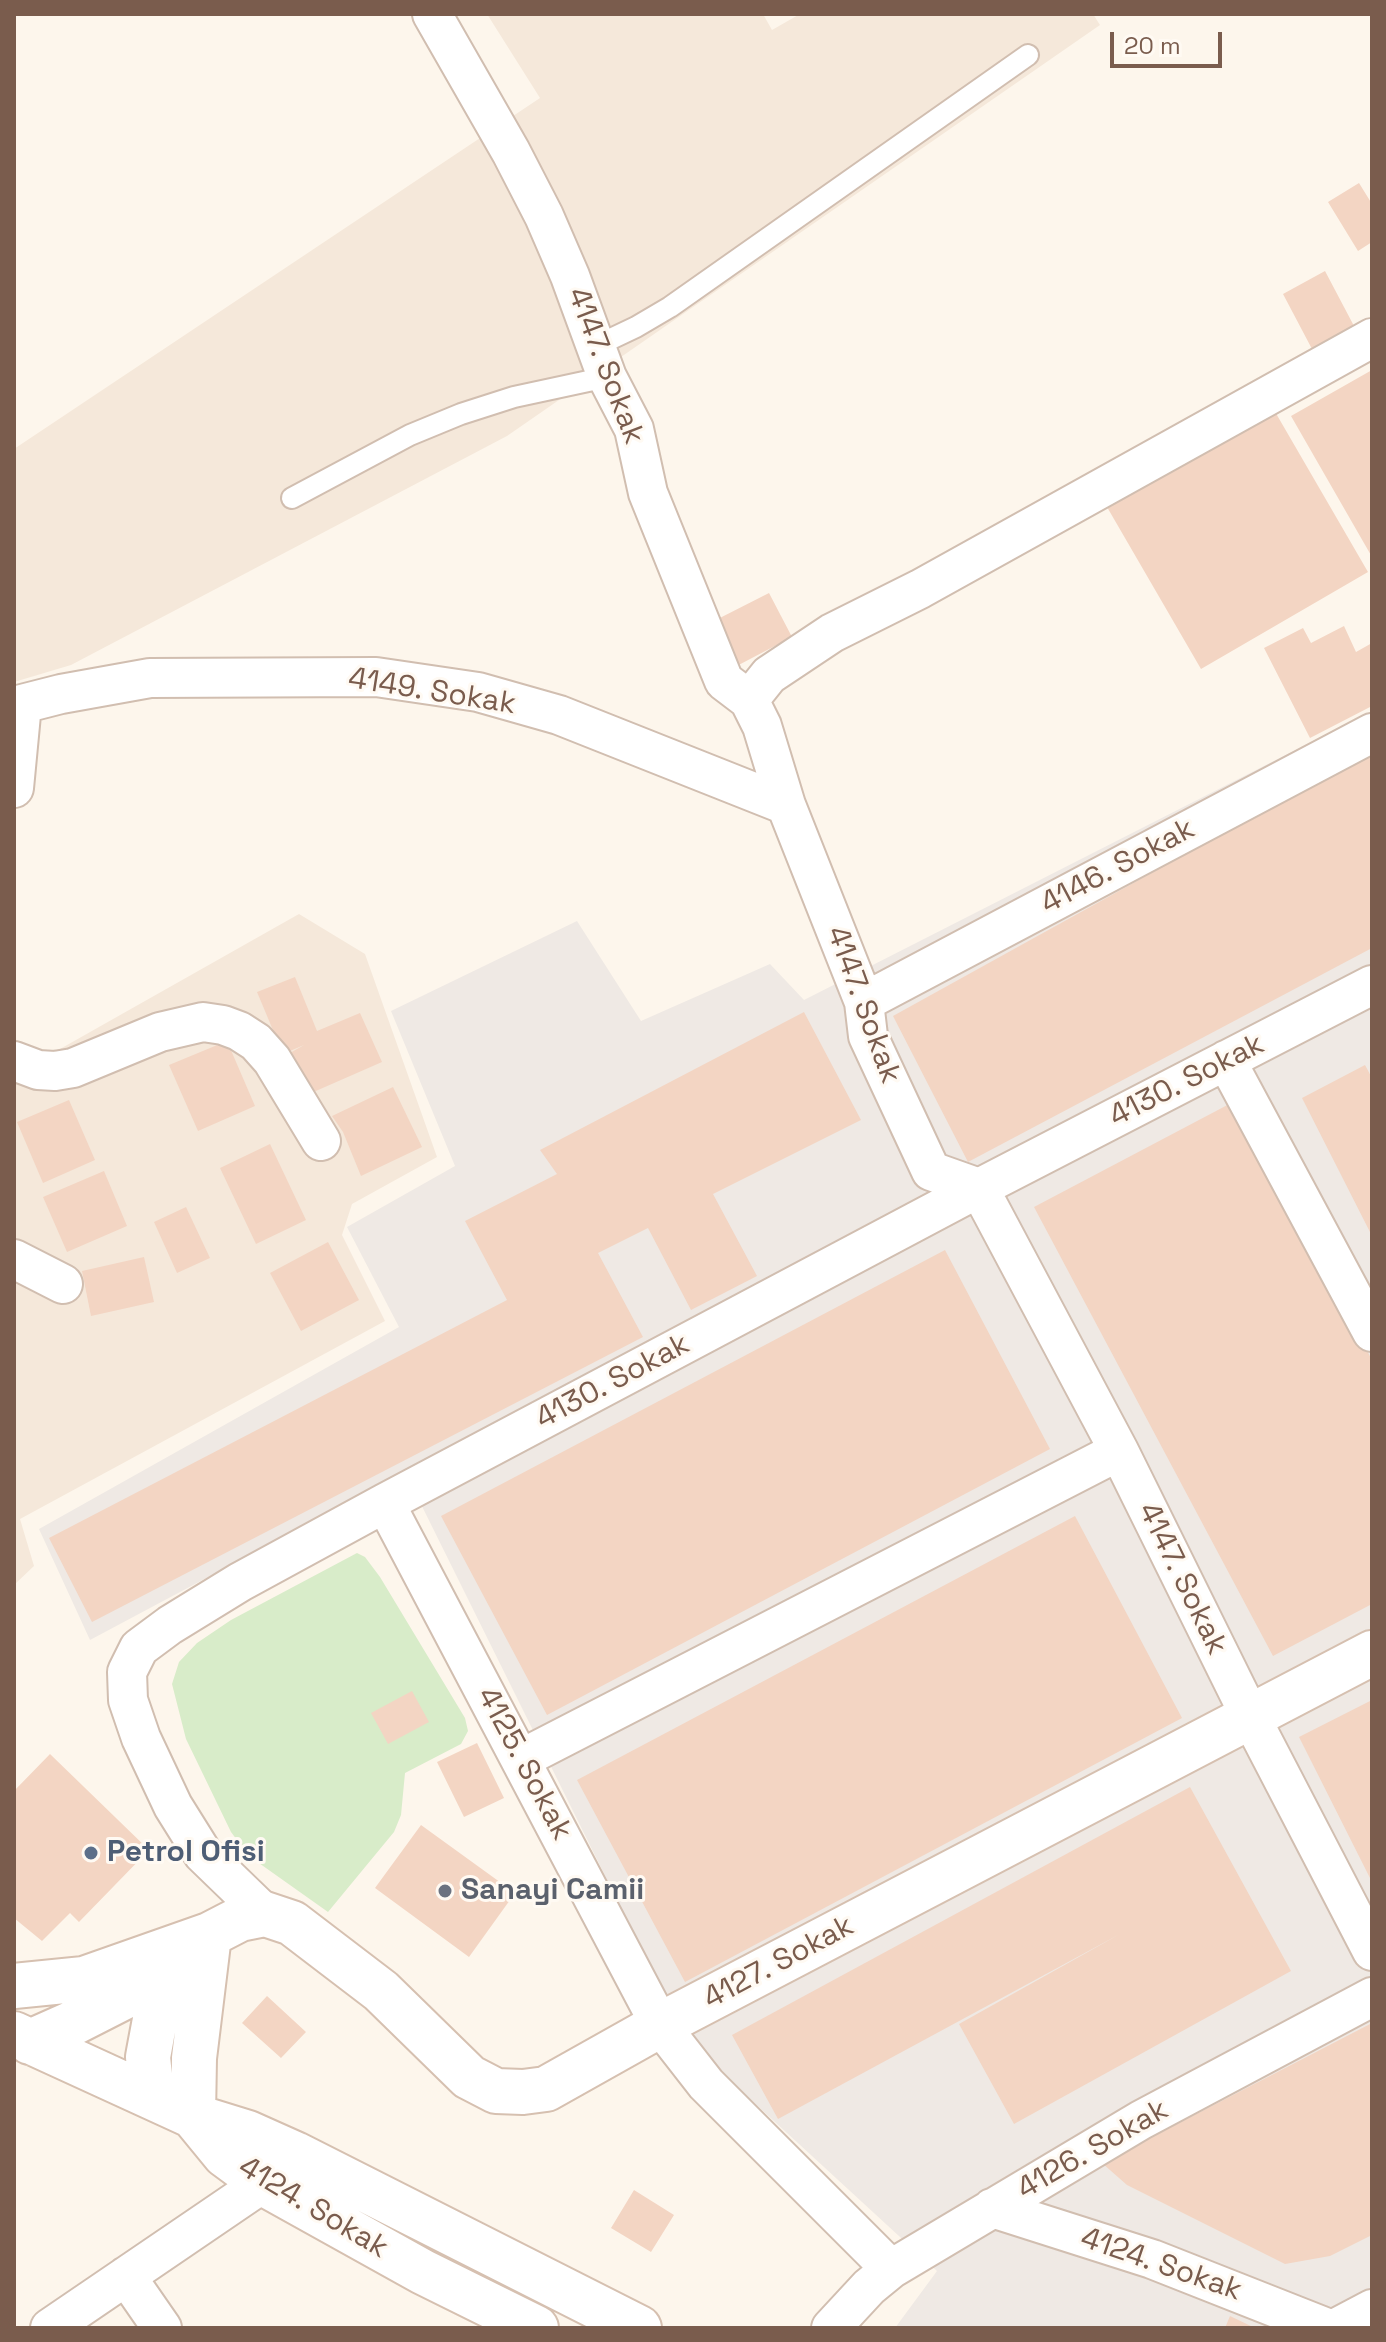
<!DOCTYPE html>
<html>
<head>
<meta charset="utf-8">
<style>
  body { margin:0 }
  #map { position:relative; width:1386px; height:2342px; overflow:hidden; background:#fdf6ec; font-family:"Space Grotesk",sans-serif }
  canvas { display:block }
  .frame { position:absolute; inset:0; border:16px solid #7a5c4d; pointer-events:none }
  .scale { position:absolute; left:1110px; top:32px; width:112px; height:36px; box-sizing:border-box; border:4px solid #7a5c4d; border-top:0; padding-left:10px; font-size:24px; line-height:28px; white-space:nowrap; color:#7a5c4d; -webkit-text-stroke:6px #fffaf3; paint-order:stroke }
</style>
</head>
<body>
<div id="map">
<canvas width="1386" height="2342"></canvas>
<div class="frame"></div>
<div class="scale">20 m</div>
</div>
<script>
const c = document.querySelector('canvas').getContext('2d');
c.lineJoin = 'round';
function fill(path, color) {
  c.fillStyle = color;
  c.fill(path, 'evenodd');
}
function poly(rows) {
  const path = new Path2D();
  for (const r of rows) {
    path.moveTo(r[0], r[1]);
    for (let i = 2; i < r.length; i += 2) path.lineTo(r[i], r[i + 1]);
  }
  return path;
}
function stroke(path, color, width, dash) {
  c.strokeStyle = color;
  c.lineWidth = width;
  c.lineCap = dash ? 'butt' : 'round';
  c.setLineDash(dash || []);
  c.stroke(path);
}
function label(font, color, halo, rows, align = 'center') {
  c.font = font + ' "Space Grotesk",sans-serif';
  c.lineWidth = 6;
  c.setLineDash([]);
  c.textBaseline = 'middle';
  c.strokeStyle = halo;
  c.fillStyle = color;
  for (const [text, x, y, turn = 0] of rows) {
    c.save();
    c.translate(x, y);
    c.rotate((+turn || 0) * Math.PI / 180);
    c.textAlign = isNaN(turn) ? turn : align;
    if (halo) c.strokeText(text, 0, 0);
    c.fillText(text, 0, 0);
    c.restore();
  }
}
fill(poly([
  [487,14,763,14,772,30,800,14,1093,14,1100,25,507,436,71,665,14,682,14,449,540,98],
  [299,914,365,954,437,1157,352,1204,342,1235,385,1321,20,1519,34,1566,14,1585,14,1075]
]), '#f5e8da');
fill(poly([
  [1372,711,1372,2328,895,2328,937,2271,687,2041,405,1472,90,1640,39,1529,399,1327,347,1227,455,1166,391,1011,577,921,641,1021,770,964,804,1000]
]), '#efe9e4');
fill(poly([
  [357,1553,365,1557,380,1577,465,1718,468,1731,461,1744,405,1773,401,1815,394,1832,328,1912,249,1856,231,1832,186,1739,172,1684,179,1662,197,1643,231,1620]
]), '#d8ecc9');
fill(poly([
  [1359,183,1372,204,1372,242,1358,251,1328,202],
  [1325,271,1354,326,1312,349,1283,294],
  [1372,370,1372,557,1291,416],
  [1274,410,1368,572,1201,669,1107,507],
  [769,593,792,637,731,669,708,624],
  [1344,626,1356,652,1372,643,1372,706,1310,738,1264,648,1303,628,1311,643],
  [1372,751,1372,948,968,1162,893,1016],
  [295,977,317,1031,360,1013,382,1062,309,1094,290,1053,304,1045,283,1054,257,992],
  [804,1012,861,1120,713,1194,757,1276,691,1310,648,1228,598,1253,643,1337,92,1622,49,1538,507,1300,465,1221,557,1174,540,1150],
  [227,1041,255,1106,198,1131,169,1065],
  [1365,1065,1372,1078,1372,1236,1302,1098],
  [393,1087,422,1147,361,1176,343,1132,332,1116],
  [69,1100,95,1160,43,1183,17,1122],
  [1235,1101,1372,1360,1372,1604,1273,1656,1034,1207],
  [270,1144,306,1220,256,1244,220,1168],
  [104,1171,127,1226,67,1252,43,1197],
  [186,1207,210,1258,177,1273,154,1222],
  [328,1242,359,1300,301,1331,270,1273],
  [945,1250,1050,1449,547,1715,441,1516],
  [144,1257,154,1302,91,1316,82,1271],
  [1075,1516,1182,1718,685,1982,577,1780],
  [412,1691,429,1722,388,1744,371,1713],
  [1372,1700,1372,1882,1299,1737],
  [477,1743,504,1798,464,1817,437,1762],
  [50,1754,149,1850,79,1922,70,1913,42,1941,14,1918,14,1791],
  [1190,1787,1291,1971,1014,2124,959,2024,1120,1934,778,2119,732,2035],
  [421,1825,515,1893,469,1957,375,1888],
  [267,1996,306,2032,281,2058,242,2023],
  [1372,2023,1372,2235,1330,2256,1285,2264,1127,2185,1102,2163],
  [634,2190,674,2215,651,2252,611,2228],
  [1230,2316,1255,2328,1225,2328]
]), '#f3d5c3');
const lane = poly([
  [596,346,636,327,670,307,1028,55],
  [292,498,410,435,461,414,514,397,607,377]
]);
const street = poly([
  [432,14,511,152,544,216,570,276,607,377,634,429,648,493,724,681,749,700,762,726,786,805,864,1002,868,1036,931,1171,979,1188,1119,1451,1250,1716,1372,1951],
  [749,700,769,675,832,633,920,589,1372,338],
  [14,706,61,694,150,678,376,677,478,692,559,715,786,805],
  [14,788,22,704],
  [864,1002,1372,733],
  [1226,1060,1372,1332],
  [14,1061,38,1070,55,1071,73,1068,160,1032,203,1022,223,1025,239,1031,256,1042,272,1060,321,1141],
  [14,1259,63,1284],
  [385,1503,660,2025,706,2084,891,2269],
  [521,1759,1119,1451],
  [265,1914,203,1854,173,1806,141,1738,128,1700,127,1672,139,1648,170,1625,240,1582,385,1503,979,1188,1372,985],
  [992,2208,1152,2259,1327,2328],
  [126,2276,162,2328],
  [50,2328,263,2183],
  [831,2328,869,2287,891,2269,1141,2120,1372,1997],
  [1336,2328,1372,2309]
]);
const secondary = poly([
  [14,1986,84,1979,209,1935,240,1919,265,1914,292,1923,381,1991,469,2077,496,2091,523,2092,546,2089,660,2025,1372,1653],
  [14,2034,193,2116,225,2155,263,2183,423,2272,536,2328],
  [30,2042,75,2022,126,1996,168,1965],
  [152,2097,148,2057,156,2014,191,1960],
  [193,2116,248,2133,295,2154,639,2328],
  [193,2116,194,2058,209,1935]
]);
stroke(lane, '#d1beb0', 24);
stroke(street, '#d1beb0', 42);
stroke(secondary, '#d6c0b0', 48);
stroke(lane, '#fff', 20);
stroke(street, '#fff', 38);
stroke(secondary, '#fff', 44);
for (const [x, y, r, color] of [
  [91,1853,8,"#5c6f8a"],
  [445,1891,8,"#6b7280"]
]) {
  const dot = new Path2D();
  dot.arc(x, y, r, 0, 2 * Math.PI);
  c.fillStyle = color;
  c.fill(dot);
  stroke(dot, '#fffaf3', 3);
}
label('30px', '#7a5c4d', '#fffaf3', [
  ["4147. Sokak",605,366,69],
  ["4149. Sokak",432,692,9],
  ["4146. Sokak",1118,867,-28],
  ["4147. Sokak",863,1005,70],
  ["4130. Sokak",1187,1081,-27],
  ["4130. Sokak",613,1382,-28],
  ["4147. Sokak",1182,1579,64],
  ["4125. Sokak",524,1764,62],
  ["4127. Sokak",779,1963,-28],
  ["4126. Sokak",1093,2150,-30],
  ["4124. Sokak",313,2208,31],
  ["4124. Sokak",1161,2265,19]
]);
label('bold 30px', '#4e5e75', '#fffaf3', [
  ["Petrol Ofisi",107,1853]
], 'left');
label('bold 30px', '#5b616d', '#fffaf3', [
  ["Sanayi Camii",461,1891]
], 'left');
</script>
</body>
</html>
